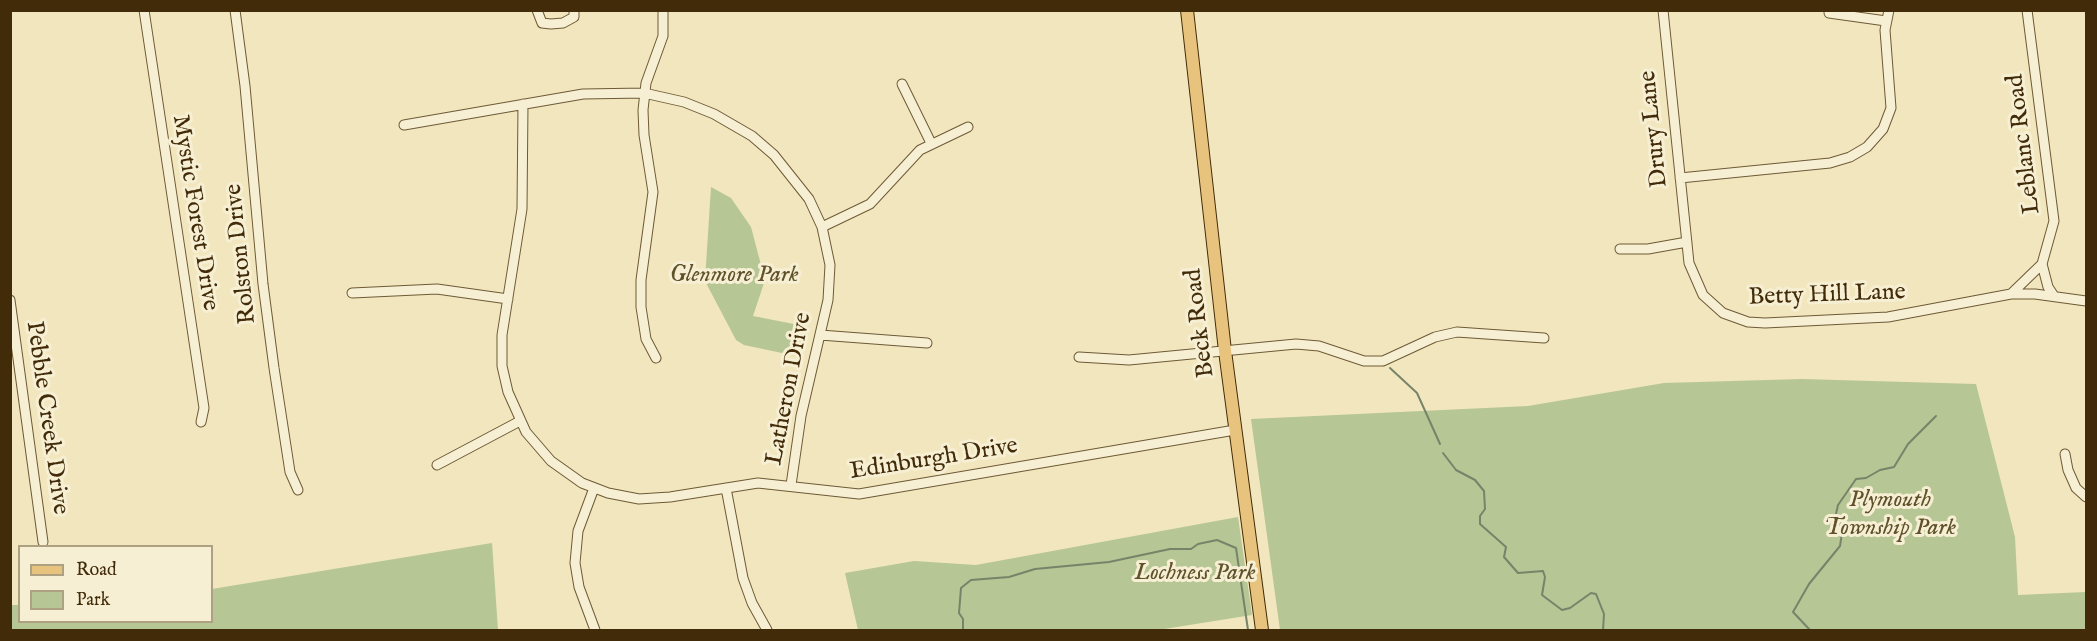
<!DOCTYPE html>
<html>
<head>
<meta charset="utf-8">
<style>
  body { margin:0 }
  #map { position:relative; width:2097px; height:641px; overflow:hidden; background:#f1e6bd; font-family:"IM FELL English",serif }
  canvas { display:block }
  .frame { position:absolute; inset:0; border:12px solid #422b08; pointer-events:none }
  .legend { position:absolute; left:18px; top:545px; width:195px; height:78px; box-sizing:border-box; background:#f6efd4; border:2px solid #aea182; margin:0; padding:8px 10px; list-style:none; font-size:18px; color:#422b08 }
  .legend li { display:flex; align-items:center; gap:12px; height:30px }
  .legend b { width:30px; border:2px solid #aea182 }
</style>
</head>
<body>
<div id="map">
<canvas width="2097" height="641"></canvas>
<div class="frame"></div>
<ul class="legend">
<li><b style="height:8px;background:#e8c37e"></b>Road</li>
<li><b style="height:16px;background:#b6c694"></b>Park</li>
</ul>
</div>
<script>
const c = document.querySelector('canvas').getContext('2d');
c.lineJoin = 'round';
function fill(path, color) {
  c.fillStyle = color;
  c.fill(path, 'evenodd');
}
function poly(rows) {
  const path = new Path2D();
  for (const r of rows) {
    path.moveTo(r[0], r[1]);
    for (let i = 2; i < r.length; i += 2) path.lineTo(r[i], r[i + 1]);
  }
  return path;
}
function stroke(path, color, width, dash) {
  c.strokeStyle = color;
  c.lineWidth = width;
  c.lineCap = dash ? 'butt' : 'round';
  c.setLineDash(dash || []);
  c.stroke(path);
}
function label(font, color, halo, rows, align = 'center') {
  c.font = font + ' "IM FELL English",serif';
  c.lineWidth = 6;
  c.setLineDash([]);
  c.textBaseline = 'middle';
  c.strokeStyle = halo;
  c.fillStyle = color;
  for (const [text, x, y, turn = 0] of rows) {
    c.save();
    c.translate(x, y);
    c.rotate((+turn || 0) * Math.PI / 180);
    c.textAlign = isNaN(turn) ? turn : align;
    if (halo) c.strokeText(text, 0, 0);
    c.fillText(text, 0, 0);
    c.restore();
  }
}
fill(poly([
  [711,187,731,198,751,227,765,280,753,316,809,327,801,357,744,345,736,340,705,281],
  [1802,379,1976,384,2015,537,2018,595,2086,592,2086,630,1280,630,1251,419,1528,406,1664,383],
  [1238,517,1252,615,1158,630,858,630,845,573,914,561,976,565],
  [492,543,498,630,11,630,11,605,19,605,20,622,212,622,212,589]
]), '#b6c694');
stroke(poly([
  [1390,368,1417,393,1440,444],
  [1443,453,1456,470,1475,480,1484,491,1485,509,1480,516,1480,524,1506,547,1504,557,1518,573,1543,571,1545,577,1542,595,1562,610,1570,608,1591,593,1596,594,1604,614,1603,630],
  [963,630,963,619,959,613,961,588,971,580,1009,577,1035,569,1109,562,1170,549,1191,549,1198,544,1217,540,1236,548,1248,630],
  [1810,630,1793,612,1809,584,1840,546,1842,533,1836,514,1838,505,1856,479,1866,478,1880,470,1894,467,1908,444,1936,416]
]), '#77846a', 2);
const minor = poly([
  [144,10,204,408,201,422],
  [235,10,245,86,263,284,274,368,290,472,298,490],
  [537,10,542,23,551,24,563,23,574,17,574,10],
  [1663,10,1689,263,1703,295,1723,313,1748,322,1765,323,1888,317,2011,294,2035,294,2086,301],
  [1829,13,1886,21],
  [902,84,931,143],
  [523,104,522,209,502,335,502,366,508,392,526,432,551,461,582,483,608,493,639,499,670,497,758,483,859,494,1235,430],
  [404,125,583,94,644,93,684,102,714,114,752,136,774,155,809,199,822,227,830,265,828,300,801,416,791,485],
  [1680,178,1830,163,1850,157,1867,147,1883,129,1891,108,1885,30,1889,10],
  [822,227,870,204,920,150,968,127],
  [1620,249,1648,249,1687,242],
  [2042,264,2048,287,2054,296],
  [352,293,437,289,508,299],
  [2011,294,2042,264,2054,221,2027,10],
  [10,300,43,542],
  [820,335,927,343],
  [1079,357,1129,360,1296,344,1319,346,1364,361,1383,361,1435,337,1457,332,1544,338],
  [656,358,646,339,641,307,641,280,653,192,644,135,643,110,646,83,663,36,663,10],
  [2065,454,2068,470,2076,488,2086,497],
  [437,465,520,421],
  [594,488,578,531,575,563,579,587,595,630],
  [726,488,743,578,752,603,767,630]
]);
const major = poly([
  [1187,10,1225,351,1262,630]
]);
stroke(minor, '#6e5a35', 11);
stroke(major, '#422b08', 14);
stroke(minor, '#f6efd4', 9);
stroke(major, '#e8c37e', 12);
label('24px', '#422b08', '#f6efd4', [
  ["Drury Lane",1655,129,-96],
  ["Leblanc Road",2025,144,-97],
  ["Mystic Forest Drive",194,213,81],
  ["Rolston Drive",242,254,-96],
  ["Betty Hill Lane",1827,296,-2],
  ["Beck Road",1201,323,-97],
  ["Latheron Drive",790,389,-79],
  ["Pebble Creek Drive",46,418,82],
  ["Edinburgh Drive",934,460,-9]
]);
label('italic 24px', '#5f522b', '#f6efd4', [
  ["Glenmore Park",734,276],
  ["Plymouth",1890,501],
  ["Township Park",1890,529],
  ["Lochness Park",1195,574]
]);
</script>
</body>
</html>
